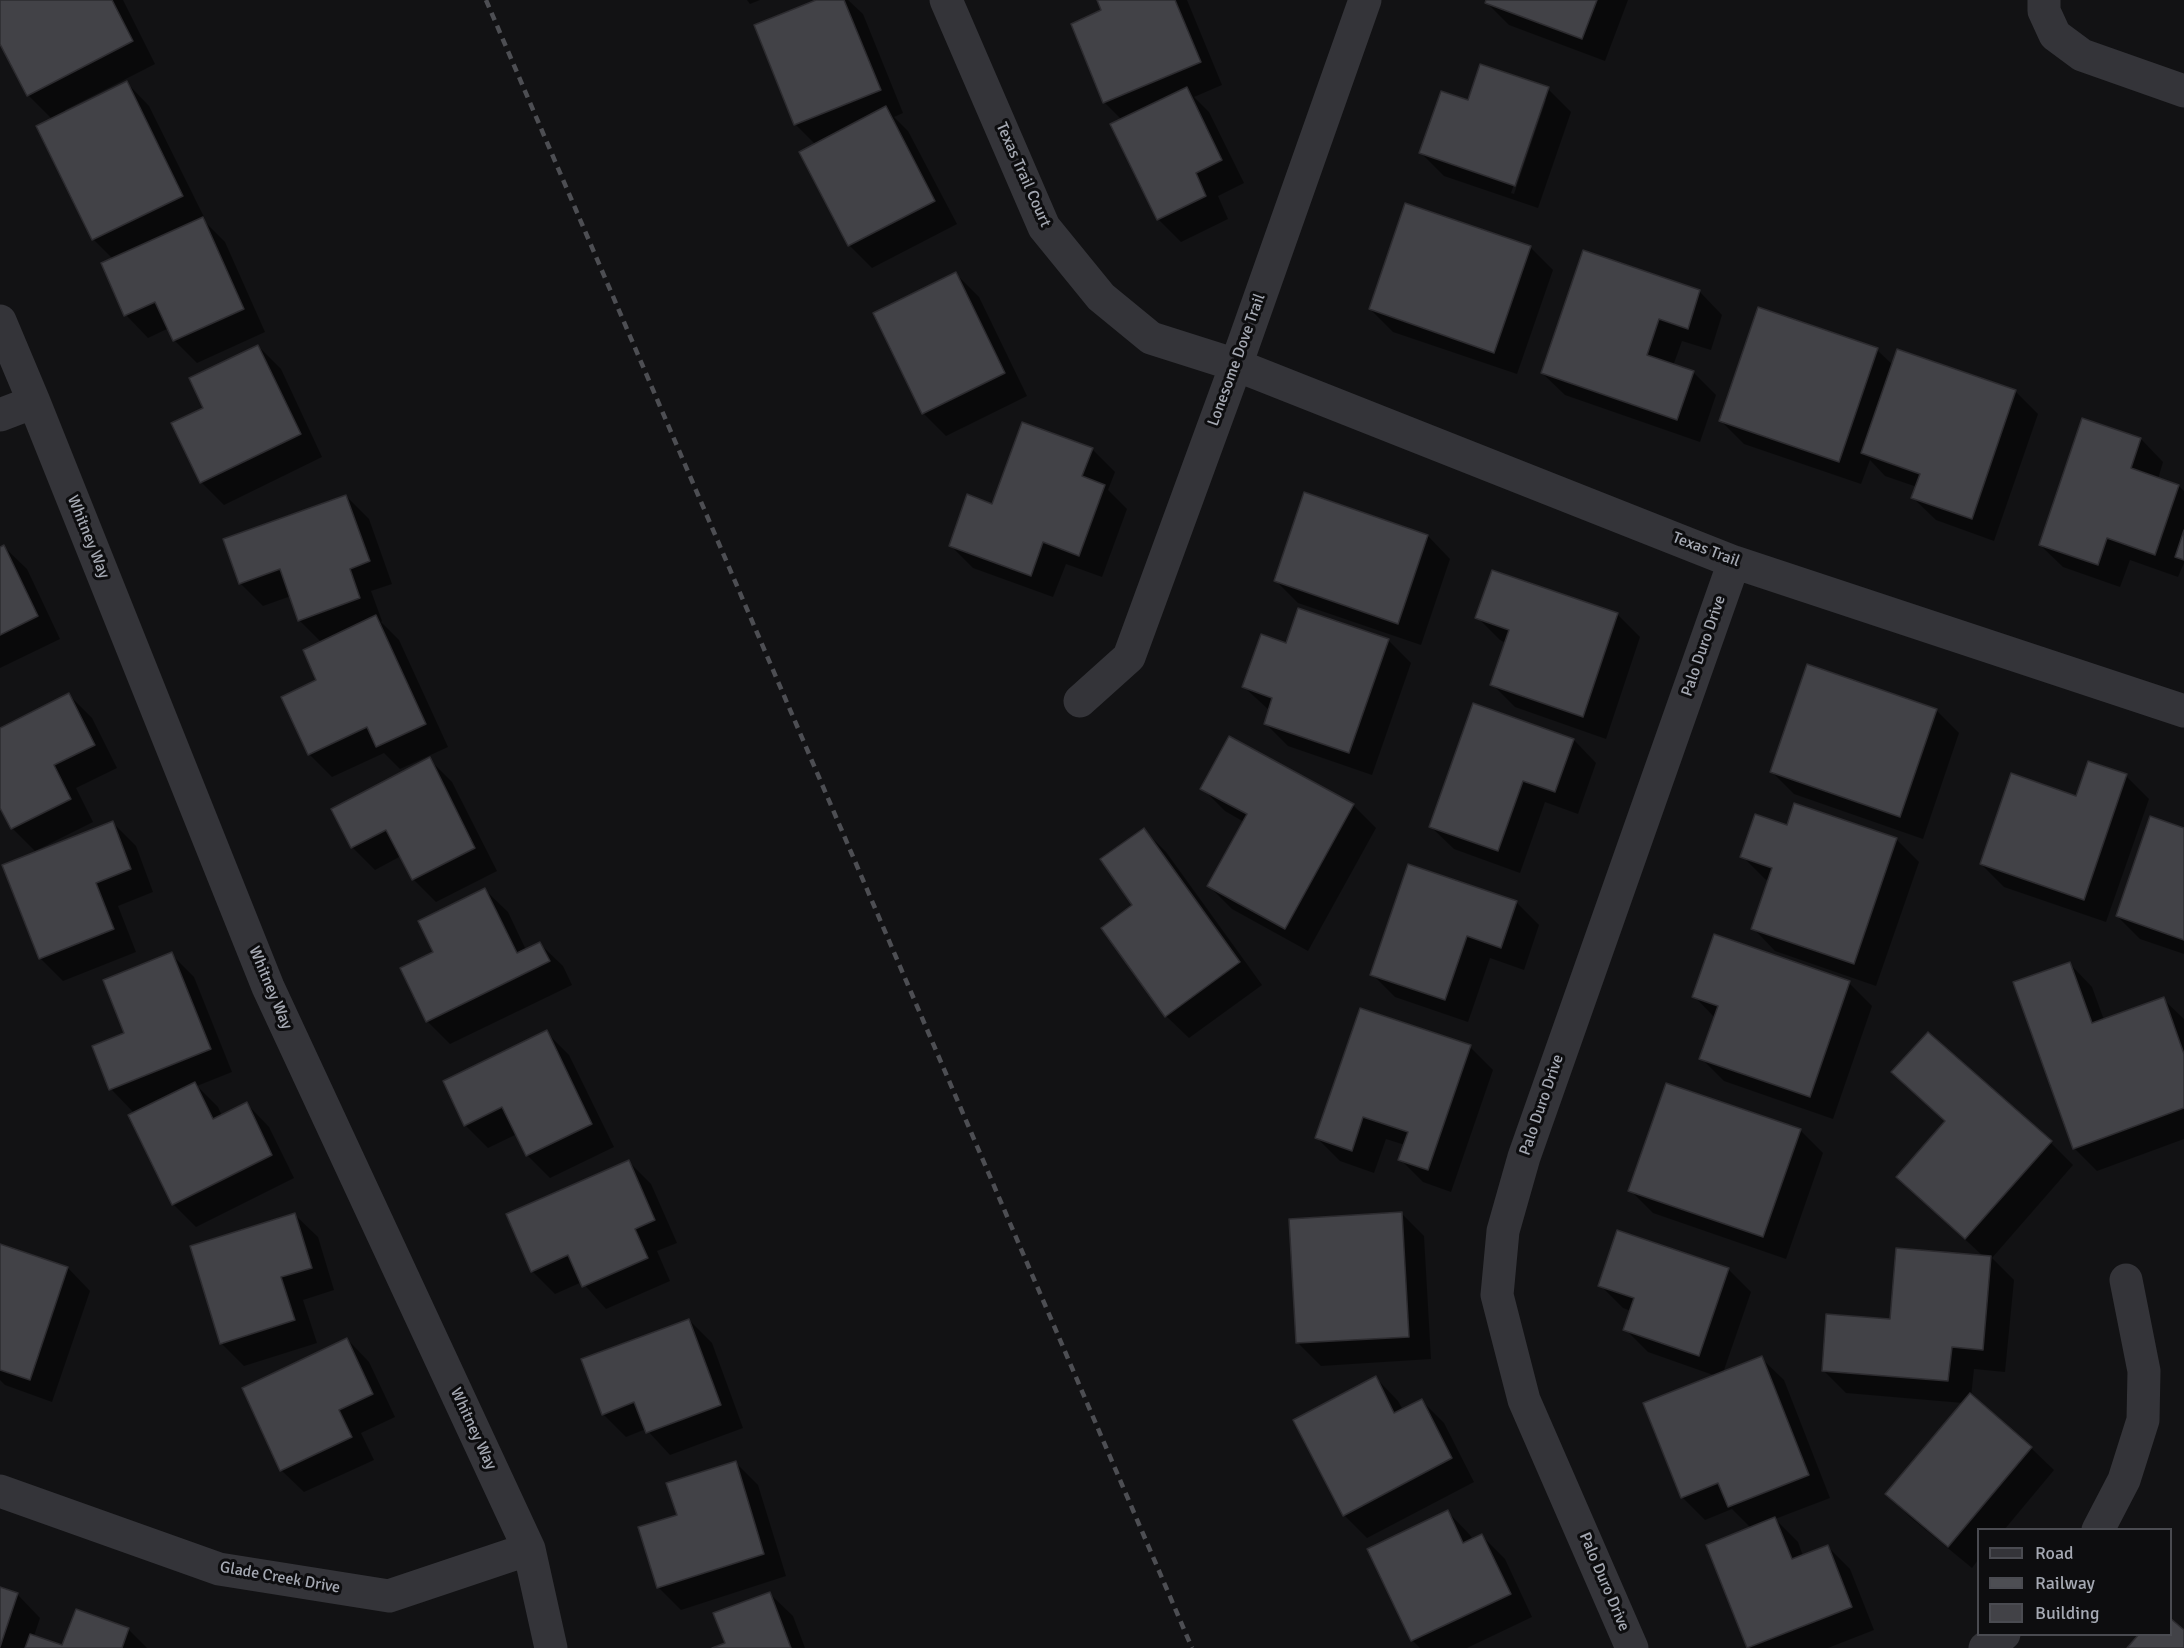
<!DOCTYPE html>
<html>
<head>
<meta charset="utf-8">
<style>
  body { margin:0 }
  #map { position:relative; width:2184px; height:1648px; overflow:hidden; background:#121214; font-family:Signika,sans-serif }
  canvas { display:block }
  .legend { position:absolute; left:1977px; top:1528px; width:195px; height:108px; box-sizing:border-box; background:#0d0d0f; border:2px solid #4a4b51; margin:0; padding:8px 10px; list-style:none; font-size:18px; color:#a5a9b3 }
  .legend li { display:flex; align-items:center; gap:12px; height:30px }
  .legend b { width:30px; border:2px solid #4a4b51 }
</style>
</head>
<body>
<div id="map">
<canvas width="2184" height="1648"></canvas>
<ul class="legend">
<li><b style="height:8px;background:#343439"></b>Road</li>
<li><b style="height:8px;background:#4d4e53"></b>Railway</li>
<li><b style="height:16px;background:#424247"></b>Building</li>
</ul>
</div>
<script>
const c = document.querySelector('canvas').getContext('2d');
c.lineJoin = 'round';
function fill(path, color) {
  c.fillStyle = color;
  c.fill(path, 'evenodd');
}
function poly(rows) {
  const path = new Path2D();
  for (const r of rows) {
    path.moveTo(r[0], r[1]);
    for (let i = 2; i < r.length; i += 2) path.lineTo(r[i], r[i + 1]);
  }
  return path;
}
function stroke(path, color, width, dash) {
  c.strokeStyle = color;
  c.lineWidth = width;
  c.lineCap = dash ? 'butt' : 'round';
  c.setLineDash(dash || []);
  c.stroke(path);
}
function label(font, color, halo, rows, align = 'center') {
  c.font = font + ' Signika,sans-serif';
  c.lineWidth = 6;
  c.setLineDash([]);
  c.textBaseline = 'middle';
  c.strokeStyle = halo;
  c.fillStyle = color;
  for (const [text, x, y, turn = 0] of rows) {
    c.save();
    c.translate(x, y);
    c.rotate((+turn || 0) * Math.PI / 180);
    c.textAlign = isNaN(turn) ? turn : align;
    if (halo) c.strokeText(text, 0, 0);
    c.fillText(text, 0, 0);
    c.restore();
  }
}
fill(poly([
  [0,0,123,0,155,64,65,110,66,113,127,83,149,106,205,219,203,220,225,242,265,332,197,363,174,340,169,328,148,338,126,315,113,259,93,239,52,119,28,95,0,40],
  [747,0,760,0,750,4],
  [819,0,848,0,863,14,903,113,894,117,908,131,957,224,872,268,849,245,816,145,796,125,756,26],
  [1099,0,1187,0,1222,85,1194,97,1209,112,1244,183,1218,196,1228,219,1181,242,1158,219,1122,120,1104,102,1103,11],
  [1487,0,1628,0,1605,61,1509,25,1486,2],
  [1548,89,1571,112,1538,208,1444,176,1421,153,1469,102],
  [1543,100,1546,100,1514,194,1511,193],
  [1530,247,1553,270,1517,374,1393,332,1370,309],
  [1584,252,1700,292,1722,315,1711,350,1682,341,1673,366,1693,372,1716,395,1700,442,1565,395,1542,373],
  [956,274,979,297,1027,396,946,436,923,413],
  [258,346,281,369,322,457,224,505,201,482,205,409],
  [1877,350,1893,365,2015,391,2038,414,1994,541,1936,520,1913,498,1917,487,1885,476,1870,460,1861,484,1744,444,1721,421],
  [2083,419,2141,439,2163,462,2158,479,2179,486,2184,491,2184,563,2178,577,2130,560,2120,587,2063,567,2040,545],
  [1092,449,1115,472,1108,490,1127,509,1102,577,1066,564,1053,597,973,568,950,545,993,505],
  [1305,494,1428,536,1450,559,1421,645,1298,603,1275,580],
  [346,496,369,519,392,584,371,591,382,621,381,622,399,640,448,747,400,769,384,753,332,777,309,754,322,643,299,620,291,596,263,606,240,583],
  [4,547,27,569,60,639,0,668,0,548],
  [1492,572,1618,615,1640,637,1606,739,1515,707,1492,684,1506,643,1500,640,1477,617],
  [1388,640,1411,663,1372,775,1288,746,1265,723,1270,711,1244,687,1287,645],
  [69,695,92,718,117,768,76,788,93,822,35,851,12,828,0,804,0,729],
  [1474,705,1574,740,1596,763,1578,814,1545,802,1520,873,1454,849,1431,827],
  [1936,710,1959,733,1923,839,1794,794,1771,771],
  [429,759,452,782,497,871,436,902,413,879,401,856,375,870,352,847],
  [2126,776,2149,799,2106,922,2004,887,1981,864,2077,798],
  [1202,788,1353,805,1376,828,1308,951,1232,909,1209,886,1244,822,1225,811],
  [113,823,136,846,153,892,118,906,136,952,63,981,40,958],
  [1788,827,1896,839,1919,862,1876,986,1775,951,1753,928,1769,881,1765,879,1742,856],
  [1143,829,1166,852,1262,985,1189,1038,1166,1016,1134,905],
  [2184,829,2184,954,2140,939,2117,916],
  [485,890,508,912,526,950,540,944,563,966,572,985,450,1044,427,1021,435,952],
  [1516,902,1539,925,1524,970,1490,958,1468,1022,1395,997,1372,974],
  [171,954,194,977,232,1072,197,1086,218,1107,222,1116,247,1104,269,1127,294,1178,196,1227,173,1204,135,1114,111,1089,126,1034],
  [2070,964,2092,987,2104,1020,2163,999,2184,1019,2184,1139,2097,1171,2074,1148],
  [1849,983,1872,1006,1833,1119,1724,1081,1701,1058,1715,1018,1694,996],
  [546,1032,569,1055,614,1147,550,1178,527,1155,517,1134,488,1148,465,1125],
  [1928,1034,2051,1143,2073,1165,1992,1258,2014,1280,2005,1372,1974,1369,1971,1397,2031,1448,2054,1470,2004,1530,1978,1530,1978,1560,1972,1568,1910,1517,1887,1494,1963,1403,1846,1393,1823,1370,1984,1257,1898,1177,1946,1122,1894,1072],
  [1470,1047,1493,1070,1451,1192,1423,1182,1400,1159,1405,1145,1386,1139,1374,1173,1340,1161,1317,1138],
  [1800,1130,1823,1153,1786,1259,1653,1213,1630,1190],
  [629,1162,651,1184,677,1243,657,1251,670,1281,606,1309,582,1282,555,1294,532,1271],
  [1401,1213,1424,1236,1431,1359,1321,1366,1298,1343],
  [295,1215,318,1237,334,1290,303,1300,317,1343,244,1366,221,1343],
  [0,1245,68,1268,90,1291,52,1402,5,1385,0,1380],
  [1728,1269,1751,1292,1723,1373,1761,1358,1784,1380,1830,1498,1775,1519,1798,1542,1803,1556,1828,1547,1850,1569,1874,1630,1828,1648,1749,1648,1708,1546,1751,1528,1732,1509,1705,1520,1682,1497,1716,1376,1648,1352,1625,1329,1631,1311,1623,1308,1600,1285],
  [689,1320,712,1343,743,1428,670,1455,646,1429,626,1437,603,1414],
  [347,1339,369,1362,395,1417,361,1433,374,1460,304,1492,281,1470],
  [1376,1378,1398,1401,1403,1410,1421,1400,1444,1423,1474,1482,1367,1538,1344,1515],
  [735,1462,758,1485,786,1576,681,1610,658,1587],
  [1448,1512,1470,1535,1473,1540,1482,1536,1505,1559,1532,1617,1467,1648,1420,1648,1412,1640,1369,1550],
  [0,1589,18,1595,40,1618,34,1636,63,1647,128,1629,147,1648,0,1648],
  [770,1594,793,1616,805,1648,716,1648,727,1644]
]), '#0007');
const building = poly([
  [0,0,112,0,133,41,27,96,0,44,0,0],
  [816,0,844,0,881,90,794,125,754,25,816,0],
  [1097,0,1175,0,1201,62,1103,103,1071,24,1101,10,1097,0],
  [1486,0,1597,0,1582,39,1485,3,1486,0],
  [1480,64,1549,87,1515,186,1419,153,1441,91,1468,100,1480,64],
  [127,81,183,196,92,240,36,126,127,81],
  [1187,87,1222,160,1196,173,1206,196,1157,220,1110,124,1187,87],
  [886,106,935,201,848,246,799,152,886,106],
  [1405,203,1531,246,1494,353,1369,309,1405,203],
  [203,217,244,309,173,341,155,302,124,316,101,263,203,217],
  [1583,250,1700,290,1688,329,1659,319,1647,355,1694,371,1677,420,1541,373,1583,250],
  [956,272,1005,373,922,414,873,313,956,272],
  [1758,307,1878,348,1839,462,1719,421,1758,307],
  [258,345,301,434,200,483,171,423,203,408,189,378,258,345],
  [1897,349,2016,390,1972,519,1911,498,1920,474,1861,453,1897,349],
  [2082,418,2141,438,2131,468,2179,485,2155,555,2107,538,2098,565,2039,545,2082,418],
  [1022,422,1093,448,1082,476,1105,485,1079,556,1043,542,1031,576,949,546,967,494,992,504,1022,422],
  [1304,492,1428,535,1398,624,1274,581,1304,492],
  [346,495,370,561,350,569,360,598,298,621,280,569,239,584,223,539,346,495],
  [2184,530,2184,560,2175,557,2184,530],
  [4,545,38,616,0,635,0,547,4,545],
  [1492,570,1618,613,1583,717,1490,685,1509,630,1475,618,1492,570],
  [1298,608,1389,639,1349,753,1264,724,1272,698,1242,687,1261,634,1286,643,1298,608],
  [376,615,426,724,376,747,367,727,308,755,281,697,316,680,303,650,376,615],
  [1807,664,1937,709,1900,817,1770,772,1807,664],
  [69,693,95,745,54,765,71,799,11,829,0,808,0,728,69,693],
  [1473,703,1574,739,1555,792,1523,781,1498,851,1429,827,1473,703],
  [1229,736,1354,804,1285,929,1207,886,1247,814,1200,789,1229,736],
  [430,757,475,848,412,880,386,830,351,848,331,809,430,757],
  [2088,761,2127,774,2084,900,1980,864,2011,773,2076,796,2088,761],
  [1794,803,1897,838,1854,964,1751,929,1772,868,1740,857,1755,814,1787,825,1794,803],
  [2150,816,2184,828,2184,940,2116,916,2150,816],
  [113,821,131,869,96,883,114,929,39,959,2,865,113,821],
  [1144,828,1240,962,1165,1017,1101,928,1132,905,1100,859,1144,828],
  [1408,864,1517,901,1501,948,1467,936,1445,1000,1370,975,1408,864],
  [485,888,517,953,540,942,550,961,426,1022,400,968,433,952,418,921,485,888],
  [1714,934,1850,981,1810,1097,1699,1059,1718,1006,1692,997,1714,934],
  [172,952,211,1049,109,1090,92,1046,124,1033,103,980,172,952],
  [2070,962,2092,1023,2164,997,2184,1054,2184,1108,2073,1149,2013,982,2070,962],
  [1360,1008,1471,1045,1428,1170,1398,1160,1408,1132,1363,1117,1352,1151,1315,1138,1360,1008],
  [547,1030,592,1124,526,1156,502,1107,464,1126,443,1081,547,1030],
  [1928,1032,2052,1141,1965,1239,1896,1177,1945,1121,1891,1072,1928,1032],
  [195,1082,213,1119,247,1102,272,1155,172,1205,128,1115,195,1082],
  [1666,1083,1801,1129,1763,1237,1628,1191,1666,1083],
  [629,1160,655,1220,635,1229,648,1258,582,1287,568,1255,531,1272,506,1214,629,1160],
  [1402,1212,1409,1337,1296,1343,1289,1219,1402,1212],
  [295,1213,312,1268,281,1277,295,1320,220,1344,190,1246,295,1213],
  [1617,1230,1729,1268,1699,1356,1623,1330,1634,1298,1598,1286,1617,1230],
  [0,1244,68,1267,30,1380,0,1370,0,1244],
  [1896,1248,1991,1256,1983,1350,1952,1347,1948,1381,1822,1371,1826,1314,1890,1319,1896,1248],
  [689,1319,721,1405,646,1433,634,1402,602,1415,581,1359,689,1319],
  [347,1338,373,1394,339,1410,352,1437,280,1471,242,1388,347,1338],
  [1762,1356,1809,1475,1728,1507,1718,1483,1681,1498,1643,1403,1762,1356],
  [1376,1376,1394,1413,1422,1399,1452,1458,1343,1516,1293,1420,1376,1376],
  [1970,1393,2032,1447,1948,1547,1885,1494,1970,1393],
  [736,1461,764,1554,657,1588,638,1527,677,1515,666,1483,736,1461],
  [1448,1510,1463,1543,1482,1534,1511,1594,1411,1641,1367,1549,1448,1510],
  [1775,1517,1792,1559,1828,1545,1852,1607,1747,1648,1706,1545,1775,1517],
  [0,1587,18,1593,0,1647,0,1587],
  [770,1592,791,1648,712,1648,725,1643,713,1613,770,1592],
  [76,1609,129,1628,122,1648,25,1648,30,1634,62,1645,76,1609],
  [2170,1618,2184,1630,2184,1648,2127,1648,2139,1634,2170,1634,2170,1618]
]);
fill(building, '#424247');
stroke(building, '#2d2c30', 1.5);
stroke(poly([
  [946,0,1044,227,1101,297,1151,338,1236,365,1734,562,2184,711],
  [2044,0,2044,11,2055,35,2082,55,2184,91],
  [0,321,34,402,268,987,529,1549,551,1648],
  [0,415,34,402],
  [1080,701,1129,657,1236,365,1365,0],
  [0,1491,219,1569,389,1596,529,1549],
  [2098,1530,2124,1480,2143,1420,2144,1371,2126,1280],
  [1632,1648,1524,1400,1497,1295,1503,1231,1524,1157,1734,562],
  [1985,1648,2004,1634]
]), '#343439', 33);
stroke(poly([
  [486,0,1192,1648]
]), '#4d4e53', 4.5, [8, 6]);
label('16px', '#a5a9b3', '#0d0d0f', [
  ["Texas Trail Court",1023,175,66],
  ["Lonesome Dove Trail",1237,360,-70],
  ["Whitney Way",88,537,68],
  ["Texas Trail",1706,550,21],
  ["Palo Duro Drive",1704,646,-71],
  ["Whitney Way",270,988,67],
  ["Palo Duro Drive",1542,1105,-71],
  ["Whitney Way",473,1429,65],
  ["Glade Creek Drive",280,1578,10],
  ["Palo Duro Drive",1604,1582,67]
]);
</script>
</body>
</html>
